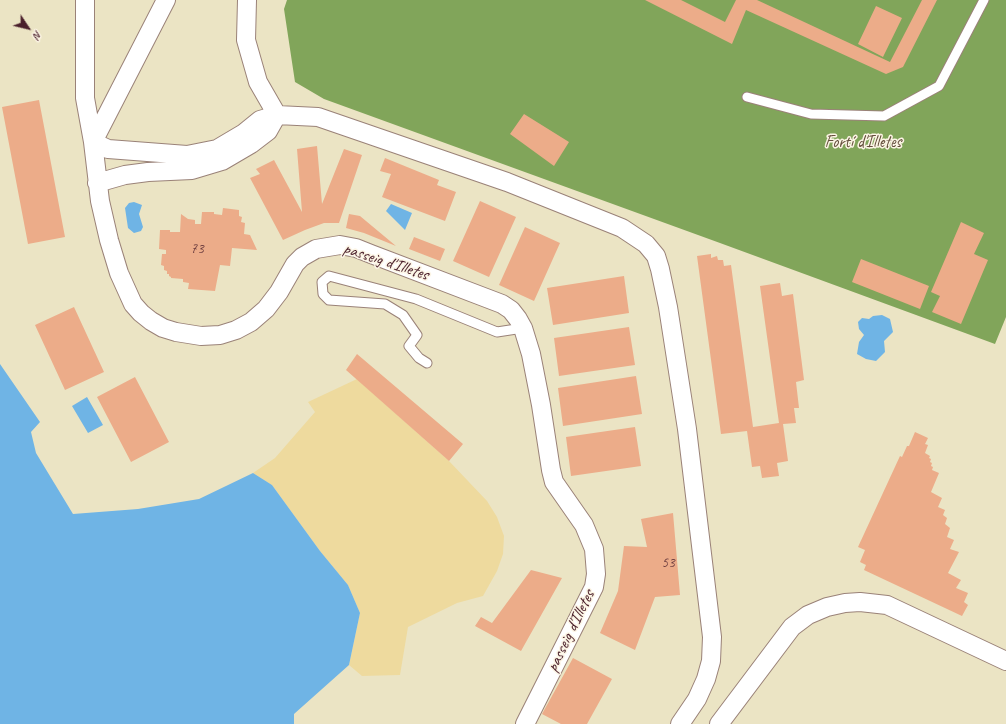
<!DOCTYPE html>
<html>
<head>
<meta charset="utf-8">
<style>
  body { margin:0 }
  #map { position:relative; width:1006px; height:724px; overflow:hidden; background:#ebe4c4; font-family:Caveat,sans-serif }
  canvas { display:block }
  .north { position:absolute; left:8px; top:8px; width:40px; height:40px; -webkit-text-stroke:3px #fcf5e5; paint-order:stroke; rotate:125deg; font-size:11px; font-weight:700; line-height:16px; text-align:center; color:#4a1f2b }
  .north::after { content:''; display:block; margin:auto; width:14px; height:18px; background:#4a1f2b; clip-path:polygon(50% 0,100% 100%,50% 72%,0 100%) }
</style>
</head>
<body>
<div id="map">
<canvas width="1006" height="724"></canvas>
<div class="north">N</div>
</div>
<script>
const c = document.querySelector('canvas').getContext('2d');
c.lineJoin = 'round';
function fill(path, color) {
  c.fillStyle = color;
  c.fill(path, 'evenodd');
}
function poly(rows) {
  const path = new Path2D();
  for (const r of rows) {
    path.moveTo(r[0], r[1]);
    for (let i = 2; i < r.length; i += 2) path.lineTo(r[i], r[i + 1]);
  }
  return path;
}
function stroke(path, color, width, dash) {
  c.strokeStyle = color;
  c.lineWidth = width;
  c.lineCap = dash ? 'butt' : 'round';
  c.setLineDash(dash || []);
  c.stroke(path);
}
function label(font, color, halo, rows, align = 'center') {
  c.font = font + ' Caveat,sans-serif';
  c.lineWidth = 3;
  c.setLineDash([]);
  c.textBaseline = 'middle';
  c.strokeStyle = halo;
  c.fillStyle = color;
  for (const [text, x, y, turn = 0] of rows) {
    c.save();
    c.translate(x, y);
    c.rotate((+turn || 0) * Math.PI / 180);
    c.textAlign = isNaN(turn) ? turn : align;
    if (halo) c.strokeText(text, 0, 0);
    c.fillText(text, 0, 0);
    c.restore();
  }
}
fill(poly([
  [287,0,1006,0,1006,317,995,344,720,243,324,99,295,82,284,9]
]), '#81a55a');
fill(poly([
  [357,379,449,461,487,501,497,517,504,536,503,554,497,571,483,596,457,603,408,627,400,675,362,676,349,665,360,613,348,585,320,551,272,485,253,473,275,458,315,412,308,402]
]), '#eeda9e');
fill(poly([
  [134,202,142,205,139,214,143,227,141,231,134,233,128,228,125,208,129,203],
  [391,204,412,213,405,230,386,211],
  [882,315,890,319,893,332,884,341,885,352,876,361,866,359,857,354,859,342,864,335,859,329,858,322,862,318,869,319,873,316],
  [0,364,40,422,31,432,36,453,73,514,138,509,199,499,253,473,272,485,320,551,348,585,360,613,349,665,294,714,294,724,0,724],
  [87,397,103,425,88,433,72,406]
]), '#6fb4e5');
fill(poly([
  [645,0,681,0,725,22,736,0,757,0,890,62,922,0,937,0,903,67,886,74,746,10,732,44],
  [876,6,902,18,883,57,858,44],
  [39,100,65,237,28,244,2,107],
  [524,114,569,142,554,166,510,134],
  [317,146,322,204,344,149,362,155,339,223,324,223,305,230,283,240,250,178,260,174,256,169,274,160,302,212,297,149],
  [385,158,439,180,437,185,456,192,445,221,382,197,391,174,380,171],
  [480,201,516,217,489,277,453,261],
  [223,208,239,210,239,216,242,217,241,222,245,223,244,234,250,235,257,250,232,248,230,266,220,265,215,291,188,289,189,283,183,282,183,279,171,278,171,277,169,276,169,274,167,274,167,271,164,270,164,266,161,265,162,254,166,254,166,250,159,249,160,230,170,230,170,232,180,232,181,214,188,219,195,220,195,224,201,224,202,212,214,212,214,214,222,215],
  [349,214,360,216,396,246,364,233,346,228],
  [961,222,984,233,974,254,988,260,961,324,932,312,940,296,931,292],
  [525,227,560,243,534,301,499,285],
  [414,237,445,249,440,261,409,249],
  [711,254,711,258,717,256,718,260,723,260,724,266,731,265,753,427,779,423,760,286,780,283,782,296,793,294,804,380,796,382,799,408,794,408,796,423,783,424,788,461,777,463,779,476,762,478,760,466,752,467,747,431,721,434,697,256],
  [861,259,929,286,920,309,852,282],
  [624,276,629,313,553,325,547,288],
  [74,307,104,372,65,390,35,325],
  [629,327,635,365,559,376,554,338],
  [357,354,463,444,449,461,346,370],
  [636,376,642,414,563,426,558,388],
  [135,377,169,442,131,462,97,397],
  [635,427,641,466,571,476,566,437],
  [915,432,928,438,925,444,928,445,925,453,930,456,929,458,931,459,930,462,932,463,931,466,933,467,932,470,939,473,931,492,942,498,938,507,945,510,943,515,947,518,945,524,950,528,947,537,954,540,950,549,959,552,948,573,961,580,956,588,968,593,964,602,968,605,962,616,864,570,866,565,860,562,865,550,858,547,900,456,902,457,907,446,909,446],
  [673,513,680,595,655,597,635,650,600,633,618,591,624,546,647,547,641,519],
  [531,570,562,578,521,651,475,626,481,617,492,623],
  [573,658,612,679,587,724,561,724,542,714]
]), '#ecac89');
const lane = poly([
  [747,97,811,114,884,116,939,86,984,0],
  [427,363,419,358,409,346,417,335,403,315,385,304,329,300,323,294,322,282,329,276,416,299,497,332,523,328]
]);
const street = poly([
  [85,0,85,98,93,142,100,201,109,240,119,273,133,304,141,313,151,321,163,328,176,332,201,336,220,335,236,330,251,322,266,309,279,292,295,264,302,257,316,249,340,245,356,248,371,254,502,304,511,310,518,319,523,328,531,354,541,405,551,470,554,482,584,525,594,549,596,574,594,587,525,724],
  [166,0,93,142,108,149,187,155,217,149,244,133,260,120,277,115,318,117,507,182,622,228,646,244,656,256,660,269,668,307,687,429,712,637,711,661,706,679,697,699,680,724],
  [247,0,246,40,258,82,277,115],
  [97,183,125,175,148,172,192,170,222,161,251,144,268,131,277,115],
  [719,724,792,627,808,615,827,607,845,603,860,602,887,605,1006,661]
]);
stroke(lane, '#9a8278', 11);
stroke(street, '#9a8278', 20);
stroke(lane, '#fff', 9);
stroke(street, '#fff', 18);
label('15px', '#724242', null, [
  ["73",197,249],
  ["53",668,563]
]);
label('17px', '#644f3c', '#fcf5e5', [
  ["Fortí d'Illetes",863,143]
]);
label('17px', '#4a1f2b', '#fcf5e5', [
  ["passeig d'Illetes",386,262,18],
  ["passeig d'Illetes",571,631,-64]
]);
</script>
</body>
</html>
